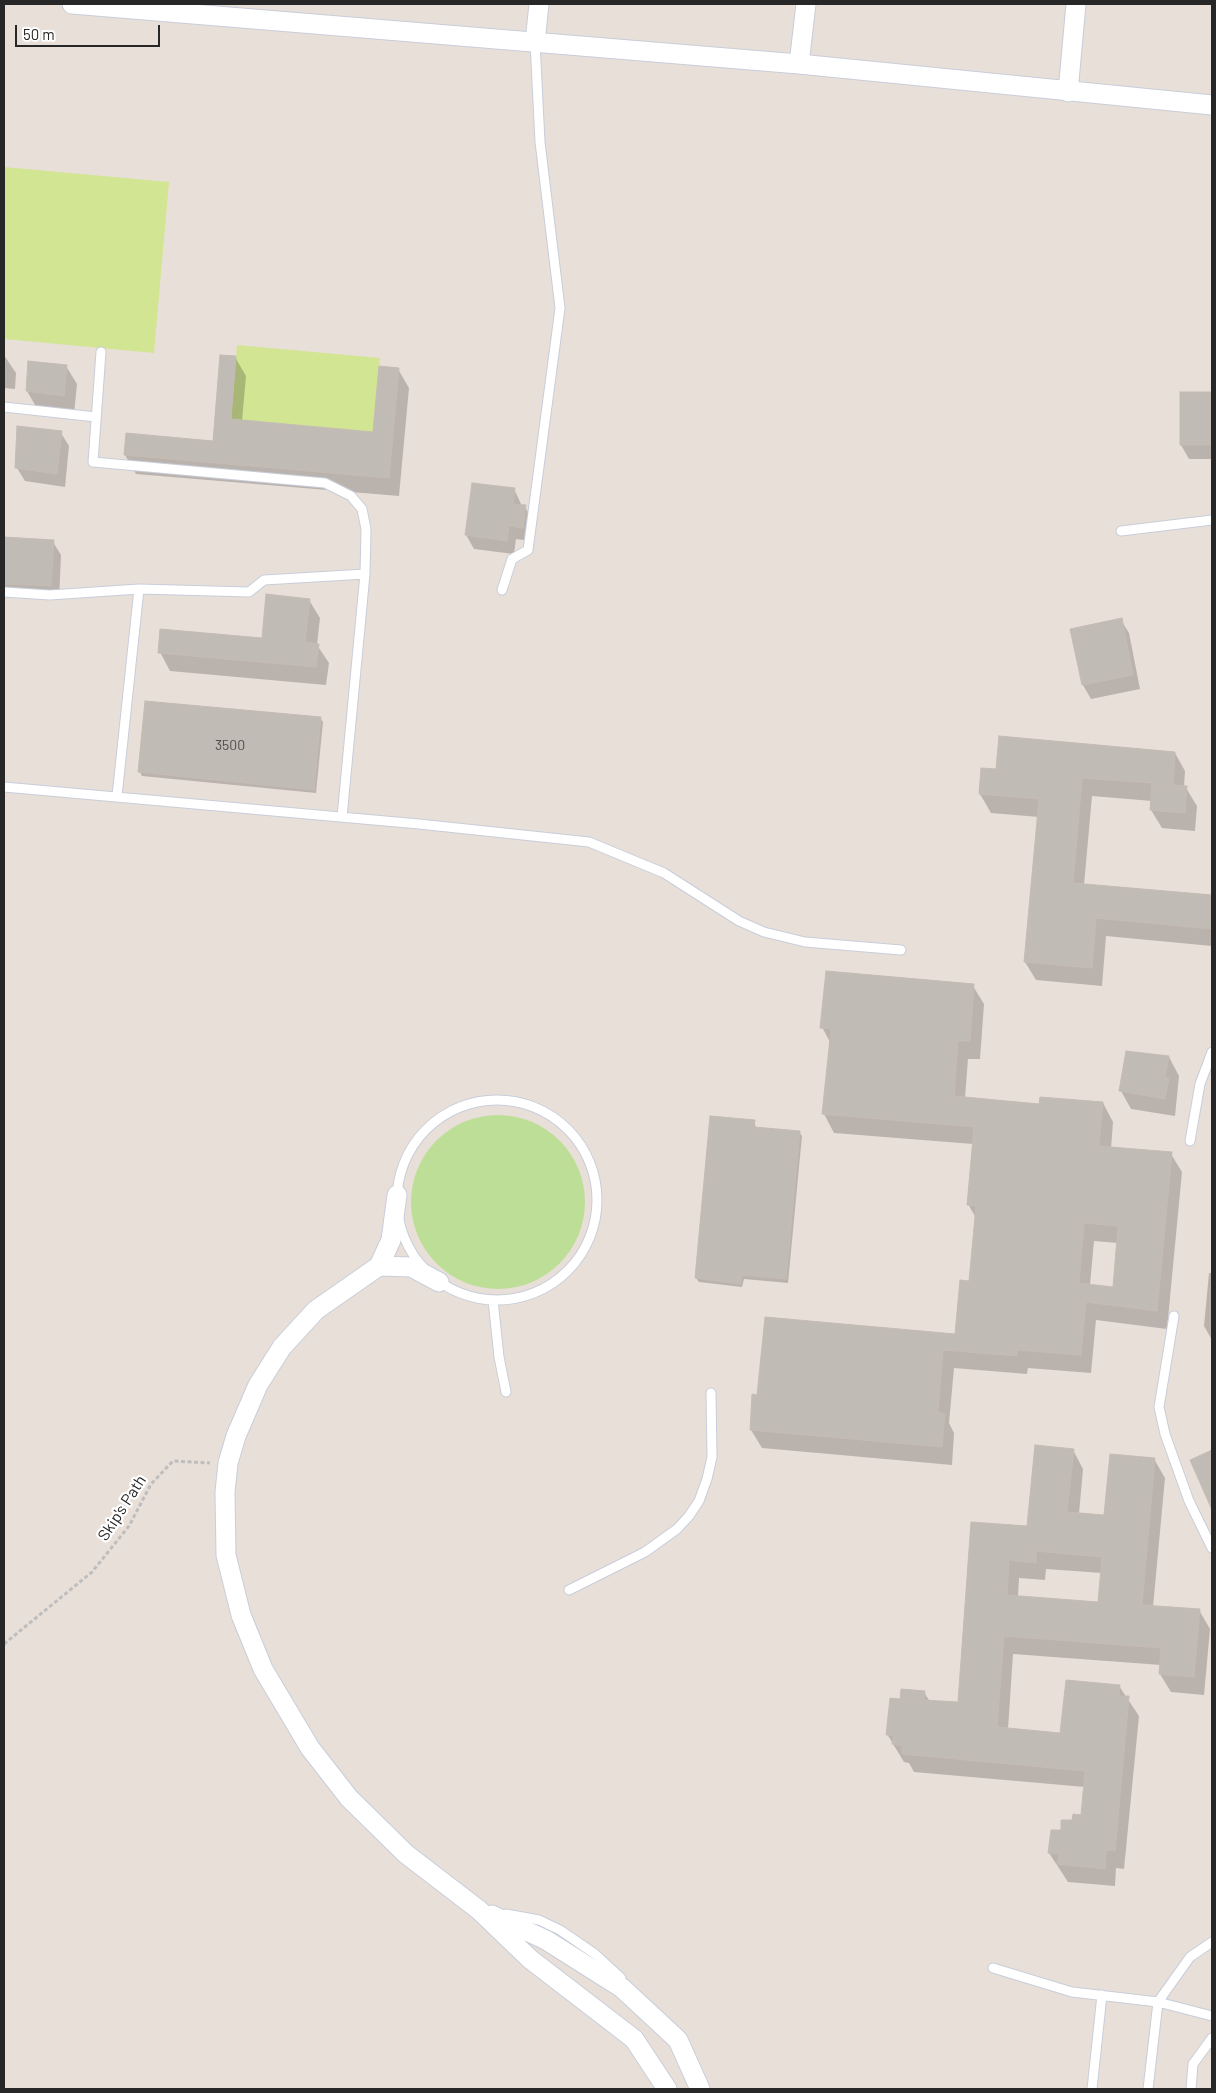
<!DOCTYPE html>
<html>
<head>
<meta charset="utf-8">
<style>
  body { margin:0 }
  #map { position:relative; width:1216px; height:2093px; overflow:hidden; background:#e9dfd9; font-family:Barlow,sans-serif }
  canvas { display:block }
  .frame { position:absolute; inset:0; border:5px solid #272727; pointer-events:none }
  .scale { position:absolute; left:15px; top:25px; width:145px; height:22px; box-sizing:border-box; border:2px solid #272727; border-top:0; padding-left:6px; font-size:15px; line-height:18px; white-space:nowrap; color:#272727; -webkit-text-stroke:4px #fff; paint-order:stroke }
</style>
</head>
<body>
<div id="map">
<canvas width="1216" height="2093"></canvas>
<div class="frame"></div>
<div class="scale">50 m</div>
</div>
<script>
const c = document.querySelector('canvas').getContext('2d');
c.lineJoin = 'round';
function fill(path, color) {
  c.fillStyle = color;
  c.fill(path, 'evenodd');
}
function poly(rows) {
  const path = new Path2D();
  for (const r of rows) {
    if (r.length === 3) {
      path.moveTo(r[0] + r[2], r[1]);
      path.arc(r[0], r[1], r[2], 0, 2 * Math.PI);
      continue;
    }
    path.moveTo(r[0], r[1]);
    for (let i = 2; i < r.length; i += 2) path.lineTo(r[i], r[i + 1]);
  }
  return path;
}
function stroke(path, color, width, dash) {
  c.strokeStyle = color;
  c.lineWidth = width;
  c.lineCap = dash ? 'butt' : 'round';
  c.setLineDash(dash || []);
  c.stroke(path);
}
function label(font, color, halo, rows, align = 'center') {
  c.font = font + ' Barlow,sans-serif';
  c.lineWidth = 4.5;
  c.setLineDash([]);
  c.textBaseline = 'middle';
  c.strokeStyle = halo;
  c.fillStyle = color;
  for (const [text, x, y, turn = 0] of rows) {
    c.save();
    c.translate(x, y);
    c.rotate((+turn || 0) * Math.PI / 180);
    c.textAlign = isNaN(turn) ? turn : align;
    if (halo) c.strokeText(text, 0, 0);
    c.fillText(text, 0, 0);
    c.restore();
  }
}
fill(poly([
  [498,1202,87]
]), '#bdde97');
fill(poly([
  [4,167,169,182,154,353,4,339],
  [237,345,380,358,373,432,231,419]
]), '#d2e593');
fill(poly([
  [4,355,16,373,15,389,4,388],
  [235,357,246,376,242,421,374,433,398,369,409,388,399,496,136,474,125,455,127,434,214,442],
  [66,366,77,384,74,414,38,410,27,391],
  [1181,394,1212,394,1212,459,1189,459,1181,445],
  [61,433,69,446,65,487,25,481,17,468],
  [514,489,522,506,525,507,533,520,531,541,516,539,514,554,474,549,466,535],
  [4,539,53,542,61,555,59,600,4,596],
  [309,600,320,618,317,645,329,663,326,685,170,671,160,652,263,640],
  [1121,620,1129,633,1140,689,1091,699,1083,685,1072,630],
  [320,718,323,722,316,793,142,776,140,772],
  [1175,753,1185,771,1184,787,1186,788,1197,806,1195,831,1162,828,1151,810,1152,801,1092,796,1084,885,1212,896,1212,946,1106,936,1102,986,1036,980,1025,962,1039,817,991,813,980,794,982,769,997,771],
  [973,986,984,1004,980,1059,968,1059,965,1098,1040,1105,1103,1103,1113,1122,1111,1149,1171,1154,1182,1172,1167,1329,1096,1320,1091,1373,1028,1368,1027,1374,954,1368,949,1423,954,1433,952,1465,762,1448,751,1430,758,1396,956,1336,970,1282,976,1218,968,1204,973,1144,834,1133,824,1114,831,1044,822,1027],
  [1094,1241,1118,1243,1114,1288,1090,1285],
  [1169,1057,1179,1076,1175,1116,1131,1109,1121,1091],
  [754,1121,756,1128,799,1132,802,1136,788,1283,744,1279,742,1287,699,1282,696,1278],
  [1209,1273,1212,1273,1212,1340,1204,1326],
  [1073,1450,1083,1469,1079,1514,1106,1516,1154,1459,1165,1478,1153,1607,1199,1610,1210,1629,1204,1695,1171,1692,1160,1674,1161,1665,1013,1654,1008,1729,1061,1734,1119,1686,1139,1716,1124,1869,1116,1868,1115,1886,1068,1882,1049,1853,1062,1831,1082,1816,1085,1787,914,1772,909,1763,904,1762,887,1734,901,1700,924,1692,930,1702,959,1703,972,1523,1028,1528],
  [1046,1569,1102,1573,1099,1603,1018,1597,1019,1578,1045,1580],
  [1212,1451,1212,1507,1192,1461]
]), '#0003');
const building = poly([
  [220,355,236,356,231,419,373,432,379,366,399,368,389,478,124,455,126,433,213,441,220,355],
  [28,361,67,365,64,396,26,391,28,361],
  [1180,392,1212,392,1212,445,1180,445,1180,392],
  [17,426,62,431,57,474,15,468,17,426],
  [472,483,515,488,513,504,526,505,523,528,509,526,507,541,465,535,472,483],
  [4,537,54,540,51,586,4,584,4,537],
  [266,594,310,599,305,642,319,644,316,667,158,653,160,629,262,638,266,594],
  [1122,618,1133,675,1082,685,1070,629,1122,618],
  [145,701,321,717,314,790,138,772,145,701],
  [999,736,1175,752,1173,785,1187,786,1185,813,1150,810,1152,783,1082,778,1073,883,1212,895,1212,929,1096,918,1092,968,1024,962,1039,799,979,794,981,768,996,769,999,736],
  [826,971,974,984,970,1041,958,1041,954,1096,1039,1104,1040,1097,1103,1102,1099,1146,1172,1152,1157,1311,1086,1302,1081,1355,1017,1350,1017,1356,943,1350,938,1412,945,1414,942,1447,750,1430,752,1394,757,1395,765,1317,955,1334,960,1280,969,1281,976,1206,967,1205,974,1127,822,1114,831,1029,820,1028,826,971],
  [1084,1223,1118,1226,1113,1287,1079,1283,1084,1223],
  [1126,1051,1169,1056,1165,1077,1169,1078,1165,1099,1119,1091,1126,1051],
  [710,1116,755,1120,754,1127,800,1131,786,1279,742,1275,740,1284,695,1278,710,1116],
  [1035,1445,1074,1449,1067,1512,1104,1515,1110,1454,1155,1458,1142,1605,1200,1609,1194,1677,1159,1674,1161,1648,1004,1636,997,1727,1060,1733,1066,1680,1120,1685,1119,1696,1129,1696,1115,1851,1106,1850,1105,1869,1057,1864,1059,1854,1048,1853,1051,1830,1061,1830,1061,1820,1072,1820,1073,1814,1081,1815,1085,1771,902,1754,902,1746,892,1744,894,1735,886,1735,890,1698,900,1699,901,1689,925,1691,924,1700,958,1702,971,1522,1027,1526,1035,1445],
  [1036,1551,1102,1557,1098,1602,1007,1595,1009,1560,1036,1563,1036,1551],
  [1212,1450,1212,1510,1190,1460,1212,1450]
]);
fill(building, '#c1bbb5');
stroke(building, '#c4bbb3', 1);
const service = poly([
  [101,352,93,462,325,483,351,496,362,509,366,529,365,574,342,817],
  [4,407,96,417],
  [1121,531,1212,520],
  [502,590,512,559,528,550,560,308,540,142,535,42],
  [4,592,50,595,139,589],
  [4,787,419,824,589,842,664,873,739,921,764,932,805,942,901,950],
  [117,796,139,589,249,592,264,580,365,574],
  [497,1200,100],
  [1190,1141,1200,1084,1212,1052],
  [493,1300,499,1357,506,1392],
  [1174,1316,1159,1407,1165,1434,1189,1501,1212,1548],
  [569,1590,645,1552,677,1529,689,1516,699,1501,707,1479,712,1457,711,1393],
  [506,1914,539,1920,560,1930,595,1954,621,1978],
  [993,1968,1072,1992,1158,2002,1212,2016],
  [1092,2089,1102,1995],
  [1148,2089,1158,2002,1190,1957,1212,1942],
  [1191,2089,1193,2064,1212,2038]
]);
const minor = poly([
  [72,4,799,64,1212,105],
  [535,42,539,4],
  [799,64,806,4],
  [1068,92,1076,4],
  [397,1195,391,1240,379,1266,316,1310,282,1347,258,1385,236,1436,228,1463,225,1492,226,1555,241,1615,263,1669,310,1748,349,1798,406,1854,479,1910,530,1959,634,2039,667,2089],
  [379,1266,411,1267,439,1282],
  [492,1915,546,1940,622,1988,678,2040,700,2089]
]);
stroke(service, '#c7ced9', 11);
stroke(minor, '#c7ced9', 21);
stroke(poly([
  [4,1644,92,1572,129,1526,151,1484,173,1461,210,1463]
]), '#bebebe', 3, [4, 2.5]);
stroke(service, '#fff', 9);
stroke(minor, '#fff', 19);
label('14px', '#4e4c4a', null, [
  ["3500",230,745]
]);
label('16px', '#272727', '#fff', [
  ["Skip's Path",122,1508,-57]
]);
</script>
</body>
</html>
